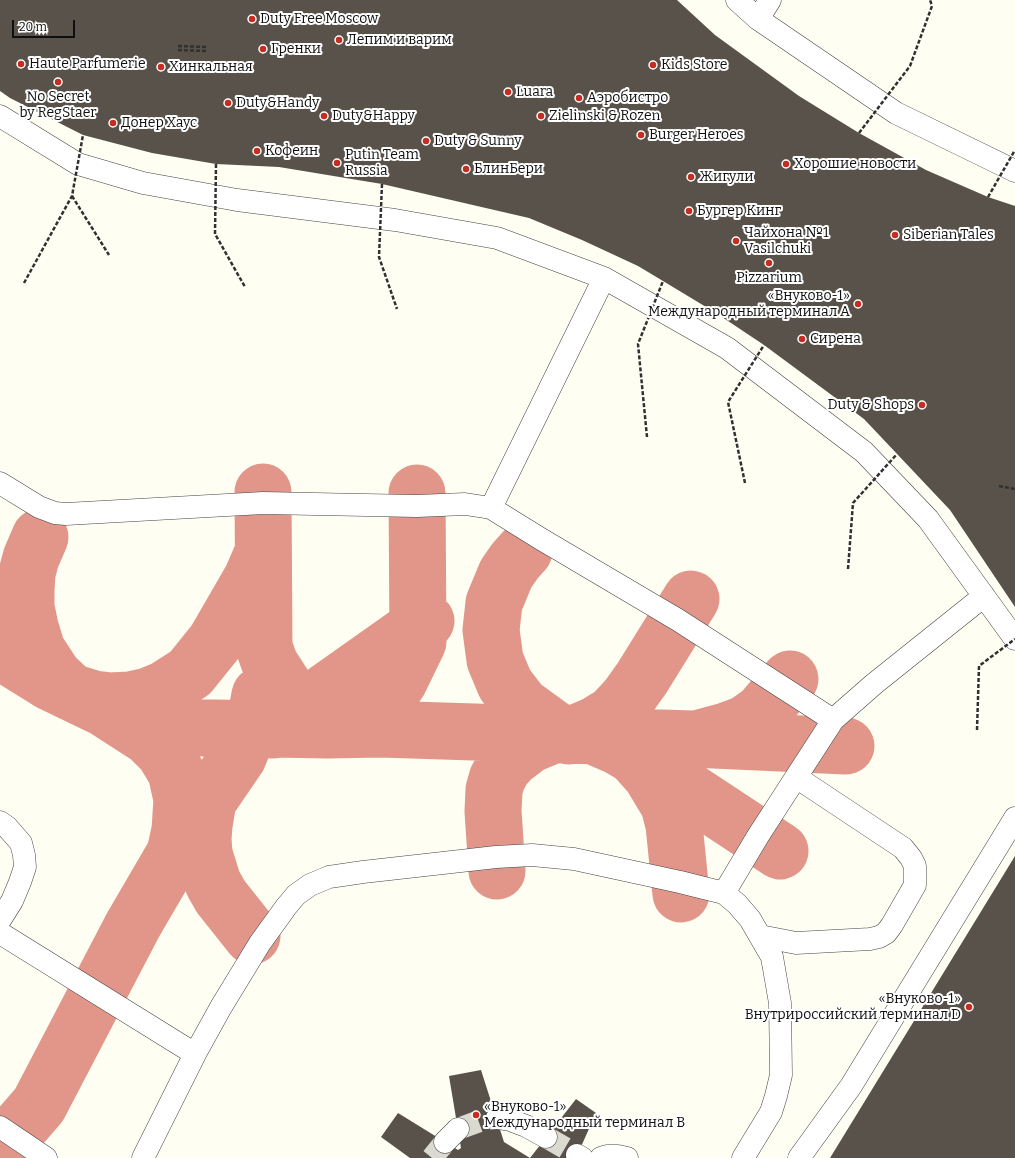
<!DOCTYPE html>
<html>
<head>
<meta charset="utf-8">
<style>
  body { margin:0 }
  #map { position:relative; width:1015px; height:1158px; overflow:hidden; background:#fffef2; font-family:Bitter,serif }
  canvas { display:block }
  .scale { position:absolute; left:12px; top:20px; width:63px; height:18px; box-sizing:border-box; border:2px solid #0f0f0f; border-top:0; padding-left:5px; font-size:12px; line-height:14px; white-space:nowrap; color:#0f0f0f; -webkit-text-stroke:3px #fff; paint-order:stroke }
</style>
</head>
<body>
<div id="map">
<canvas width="1015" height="1158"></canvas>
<div class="scale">20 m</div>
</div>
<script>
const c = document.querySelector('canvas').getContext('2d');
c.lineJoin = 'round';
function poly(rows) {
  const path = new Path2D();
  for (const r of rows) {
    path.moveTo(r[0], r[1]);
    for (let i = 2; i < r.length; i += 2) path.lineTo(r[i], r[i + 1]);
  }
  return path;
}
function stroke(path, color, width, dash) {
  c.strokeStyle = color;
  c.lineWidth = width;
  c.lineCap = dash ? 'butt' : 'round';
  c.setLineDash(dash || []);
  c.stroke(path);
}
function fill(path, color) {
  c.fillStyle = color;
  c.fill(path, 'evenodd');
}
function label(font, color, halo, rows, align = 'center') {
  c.font = font + ' Bitter,serif';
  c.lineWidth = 4;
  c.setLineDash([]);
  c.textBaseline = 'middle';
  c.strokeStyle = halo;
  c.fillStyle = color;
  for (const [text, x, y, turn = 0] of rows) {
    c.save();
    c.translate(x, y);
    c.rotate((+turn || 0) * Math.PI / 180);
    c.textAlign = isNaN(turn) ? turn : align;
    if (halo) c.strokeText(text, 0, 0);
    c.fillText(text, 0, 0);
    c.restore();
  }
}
stroke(poly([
  [263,492,264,647,270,664,292,698,303,708,332,729,367,716,380,707,389,696,399,681,418,642,417,493],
  [40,537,31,558,27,573,26,590,26,607,30,627,37,650,54,676,71,692,94,699,110,701,130,700,148,696,165,689,190,673,215,642,252,578,261,557],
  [524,551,515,561,506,574,494,603,491,630,495,660,505,684,521,705,554,729,569,736,595,725,613,714,627,699,642,678,691,599],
  [0,651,50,682,104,708,149,737,164,752,176,772,182,799,180,830,175,853,133,925,39,1105,0,1150],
  [124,720,157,727,328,730,381,729,692,739,846,746],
  [273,730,303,708,426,621],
  [596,737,617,746,634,756,651,775,669,805,674,825,681,894],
  [700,738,726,731,745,724,762,712,790,679],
  [645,762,780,851],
  [195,817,204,854,213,883,221,897,252,936],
  [204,854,203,839,204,825,208,801,238,757,257,711,260,695],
  [497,871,493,811,494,790,497,779,503,768,512,758,529,745,553,735]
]), '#e2968a', 57);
fill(poly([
  [0,0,677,0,715,35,799,96,859,133,926,170,988,197,1015,206,1015,607,950,510,864,419,764,345,716,313,663,281,638,266,582,240,529,218,382,184,279,167,216,164,152,153,83,135,10,98,0,91],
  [1015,856,1015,1158,830,1158],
  [481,1070,504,1142,530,1158,576,1099,596,1113,576,1158,410,1158,381,1137,398,1113,458,1150,461,1148,449,1076]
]), '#59524b');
stroke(poly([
  [458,1129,485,1119,497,1118],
  [546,1137,577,1155],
  [432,1158,445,1142]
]), '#dbdad0', 22, [22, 11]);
const minor = poly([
  [737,0,758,19,896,113,1015,171],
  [758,19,770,0],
  [0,116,78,164,143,183,237,200,395,220,497,238,604,278,727,348,864,452,928,519,1015,639],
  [0,483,39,507,55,513,66,514,263,503,417,506,465,504,491,508,541,539,678,620,833,720,758,836,724,893,680,882,574,859,532,855,496,857,363,872,329,877,310,885,296,895,286,907,260,943,221,1007,195,1054,143,1158],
  [491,508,604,278],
  [833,720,874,684,984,596],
  [0,822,7,827,21,843,24,855,25,867,20,882,12,901,0,920],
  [724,893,737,904,750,919,772,957,780,1003,781,1075,776,1096,771,1112,743,1158],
  [0,933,195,1054],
  [760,936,796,943,870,939,879,937,886,933,892,925,915,885,915,866,911,858,903,848,796,777],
  [497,1118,510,1120,526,1126,546,1137],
  [0,1127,46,1158],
  [445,1142,458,1129],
  [577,1155,582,1158],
  [601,1158,607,1156,618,1156,627,1158],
  [799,1158,851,1086,1015,818]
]);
stroke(minor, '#424242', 23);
stroke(poly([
  [178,46,206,47],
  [178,50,206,51],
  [72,196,109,255],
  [999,486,1015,489]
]), '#313131', 2.5, [4, 2]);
stroke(minor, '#fff', 22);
stroke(poly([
  [859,133,910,66,932,6,930,0],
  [216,164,215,234,245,287],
  [382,184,379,257,397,309],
  [988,197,1015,150],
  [24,283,72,196,83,135],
  [647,437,638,344,663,281],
  [745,483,728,402,764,345],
  [848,569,853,503,897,454],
  [977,730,979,666,1015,639]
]), '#313131', 2.5, [4, 2]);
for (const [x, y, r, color] of [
  [252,19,4,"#c62d21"],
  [339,40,4,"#c62d21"],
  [263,49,4,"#c62d21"],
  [21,64,4,"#c62d21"],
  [653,65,4,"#c62d21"],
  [161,67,4,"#c62d21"],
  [58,82,4,"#c62d21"],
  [508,92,4,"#c62d21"],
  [579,98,4,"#c62d21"],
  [228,103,4,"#c62d21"],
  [324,116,4,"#c62d21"],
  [541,116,4,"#c62d21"],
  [113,123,4,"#c62d21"],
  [641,135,4,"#c62d21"],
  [426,141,4,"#c62d21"],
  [257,151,4,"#c62d21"],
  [337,163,4,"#c62d21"],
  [786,164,4,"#c62d21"],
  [466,169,4,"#c62d21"],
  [691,177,4,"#c62d21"],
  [689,211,4,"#c62d21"],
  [895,235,4,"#c62d21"],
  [736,241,4,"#c62d21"],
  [769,263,4,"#c62d21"],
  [858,304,4,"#c62d21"],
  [802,339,4,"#c62d21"],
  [922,405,4,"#c62d21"],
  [969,1007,4,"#c62d21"],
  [476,1115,4,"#c62d21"]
]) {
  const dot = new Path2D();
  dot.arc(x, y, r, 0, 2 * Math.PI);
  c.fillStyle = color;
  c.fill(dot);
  stroke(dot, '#fff', 1.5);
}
label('14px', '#0f0f0f', '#fff', [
  ["Duty Free Moscow",260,19],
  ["Лепим и варим",347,40],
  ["Гренки",271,49],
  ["Haute Parfumerie",29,64],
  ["Kids Store",661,65],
  ["Хинкальная",169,67],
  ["Luara",516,92],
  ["No Secret",58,97,"center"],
  ["by RegStaer",58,113,"center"],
  ["Аэробистро",587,98],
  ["Duty&Handy",236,103],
  ["Duty&Happy",332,116],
  ["Zielinski & Rozen",549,116],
  ["Донер Хаус",121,123],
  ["Burger Heroes",649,135],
  ["Duty & Sunny",434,141],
  ["Кофеин",265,151],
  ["Putin Team",345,155],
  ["Russia",345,171],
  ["Хорошие новости",794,164],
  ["БлинБери",474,169],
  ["Жигули",699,177],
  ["Бургер Кинг",697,211],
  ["Чайхона №1",744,233],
  ["Vasilchuki",744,249],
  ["Siberian Tales",903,235],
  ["Pizzarium",769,278,"center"],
  ["«Внуково-1»",850,296,"right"],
  ["Международный терминал А",850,312,"right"],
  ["Сирена",810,339],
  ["Duty & Shops",914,405,"right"],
  ["«Внуково-1»",961,999,"right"],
  ["Внутрироссийский терминал D",961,1015,"right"],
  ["«Внуково-1»",484,1107],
  ["Международный терминал B",484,1123]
], 'left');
</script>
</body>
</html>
